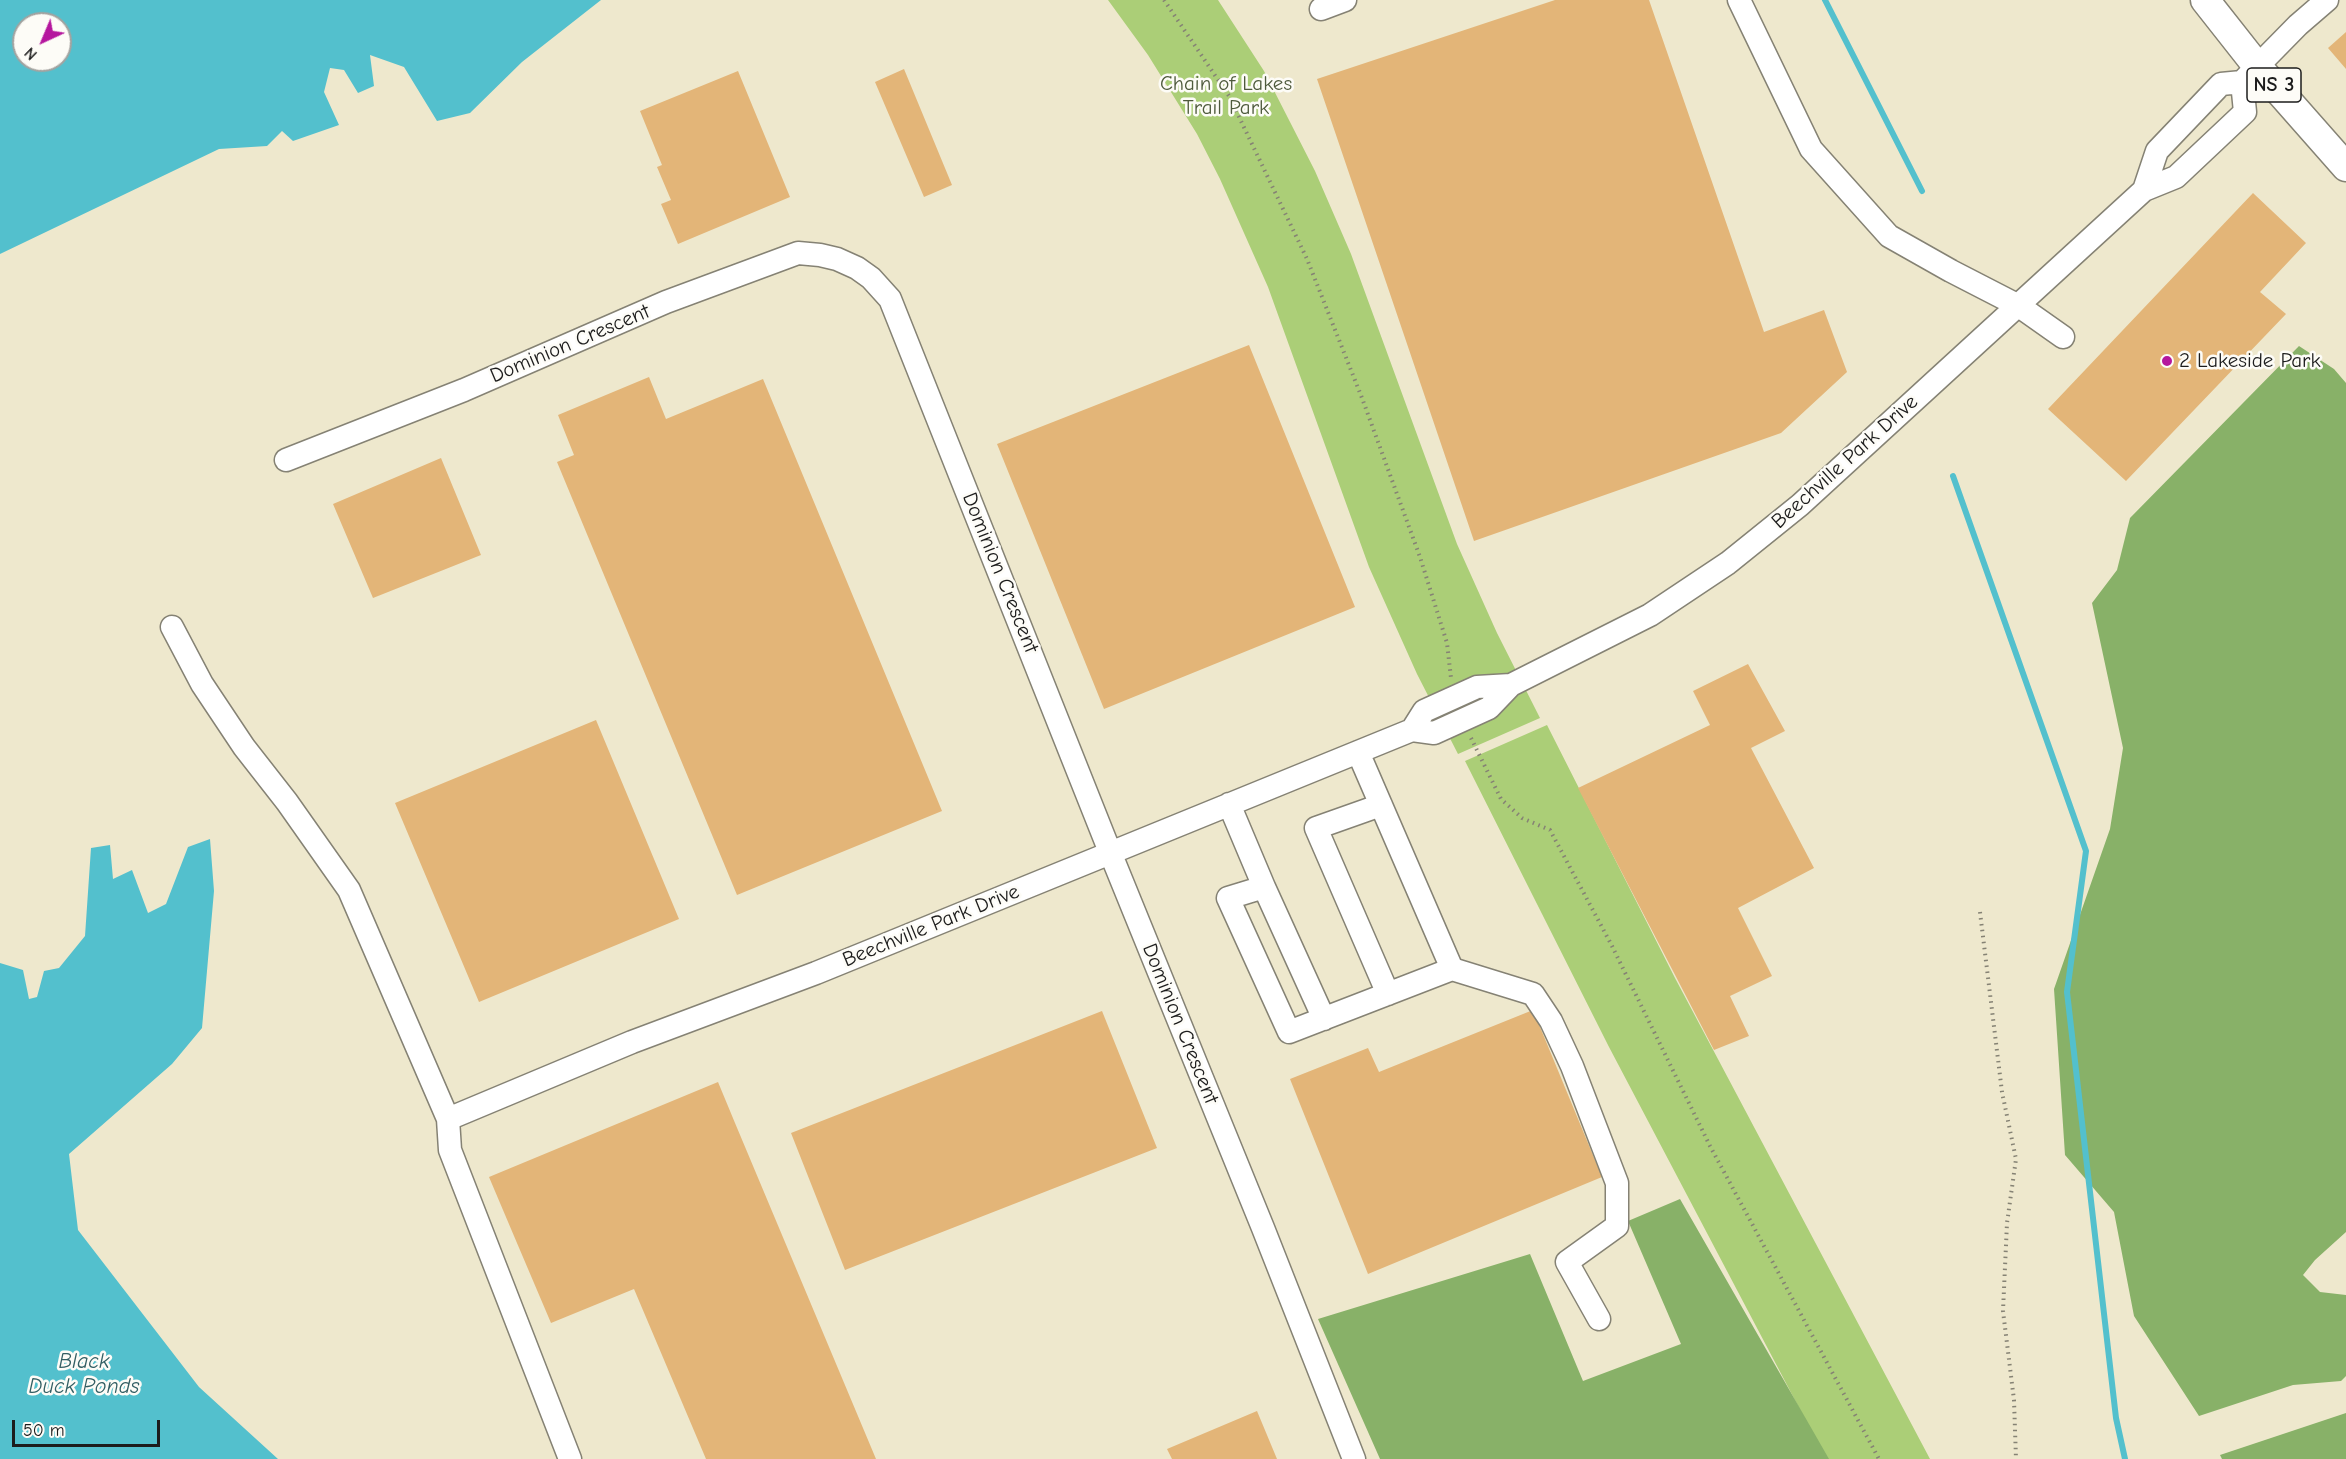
<!DOCTYPE html>
<html>
<head>
<meta charset="utf-8">
<style>
  body { margin:0 }
  #map { position:relative; width:2346px; height:1459px; overflow:hidden; background:#eee8cd; font-family:"Comic Neue",sans-serif }
  canvas { display:block }
  .north { position:absolute; left:12px; top:12px; width:60px; height:60px; box-sizing:border-box; background:#fdfcf7; border:2px solid #a3a29f; border-radius:50%; rotate:224deg; font-size:16px; font-weight:700; line-height:24px; text-align:center; color:#1c1c1c }
  .north::after { content:''; display:block; margin:auto; width:21px; height:27px; background:#b5179e; clip-path:polygon(50% 0,100% 100%,50% 72%,0 100%) }
  .scale { position:absolute; left:12px; top:1420px; width:148px; height:27px; box-sizing:border-box; border:3px solid #1c1c1c; border-top:0; padding-left:8px; font-size:18px; line-height:21px; white-space:nowrap; color:#1c1c1c; -webkit-text-stroke:4px #fdfcf7; paint-order:stroke }
</style>
</head>
<body>
<div id="map">
<canvas width="2346" height="1459"></canvas>
<div class="north">N</div>
<div class="scale">50 m</div>
</div>
<script>
const c = document.querySelector('canvas').getContext('2d');
c.lineJoin = 'round';
function fill(path, color) {
  c.fillStyle = color;
  c.fill(path, 'evenodd');
}
function poly(rows) {
  const path = new Path2D();
  for (const r of rows) {
    path.moveTo(r[0], r[1]);
    for (let i = 2; i < r.length; i += 2) path.lineTo(r[i], r[i + 1]);
  }
  return path;
}
function stroke(path, color, width, dash) {
  c.strokeStyle = color;
  c.lineWidth = width;
  c.lineCap = dash ? 'butt' : 'round';
  c.setLineDash(dash || []);
  c.stroke(path);
}
function label(font, color, halo, rows, align = 'center') {
  c.font = font + ' "Comic Neue",sans-serif';
  c.lineWidth = 5;
  c.setLineDash([]);
  c.textBaseline = 'middle';
  c.strokeStyle = halo;
  c.fillStyle = color;
  for (const [text, x, y, turn = 0] of rows) {
    c.save();
    c.translate(x, y);
    c.rotate((+turn || 0) * Math.PI / 180);
    c.textAlign = isNaN(turn) ? turn : align;
    if (halo) c.strokeText(text, 0, 0);
    c.fillText(text, 0, 0);
    c.restore();
  }
}
fill(poly([
  [1108,0,1218,0,1264,71,1315,171,1351,254,1457,544,1497,633,1540,718,1458,754,1417,674,1369,567,1268,287,1220,179,1197,134,1148,55],
  [1547,725,1675,978,1930,1459,1826,1459,1609,1047,1465,761]
]), '#abce77');
fill(poly([
  [2299,346,2334,369,2346,383,2346,1232,2315,1260,2303,1275,2320,1292,2346,1295,2346,1376,2341,1381,2293,1385,2199,1416,2134,1316,2114,1212,2065,1155,2054,989,2110,829,2123,748,2092,603,2117,570,2130,518],
  [1680,1199,1829,1459,1380,1459,1318,1319,1530,1254,1583,1381,1681,1344,1628,1221],
  [2346,1413,2346,1459,2222,1459,2220,1455]
]), '#88b168');
fill(poly([
  [0,0,601,0,522,62,470,113,437,121,404,67,370,55,374,86,358,93,344,70,330,68,324,92,339,125,293,141,282,131,267,146,219,149,0,254],
  [24,24,60,24,60,60,24,60],
  [210,839,214,891,202,1028,172,1064,69,1154,78,1230,199,1387,278,1459,0,1459,0,963,23,970,29,999,37,997,44,971,59,968,85,936,91,848,110,845,113,879,132,870,148,913,166,904,188,847]
]), '#53c0cd');
stroke(poly([
  [1825,0,1922,191],
  [1953,476,2086,851,2067,992,2116,1418,2125,1459]
]), '#53c0cd', 6);
fill(poly([
  [1555,0,1649,0,1764,332,1824,310,1847,372,1781,433,1474,541,1317,79],
  [2346,32,2346,69,2328,48],
  [904,69,952,185,924,197,875,82],
  [738,71,790,197,678,244,661,204,671,200,657,167,662,165,640,111],
  [2253,193,2306,243,2260,292,2286,314,2126,481,2048,409],
  [1249,345,1355,607,1104,709,997,444],
  [649,377,666,419,763,379,942,811,737,895,557,462,574,455,558,415],
  [441,458,481,555,373,598,333,504],
  [1748,664,1785,731,1751,748,1814,868,1738,908,1772,976,1730,996,1749,1036,1714,1050,1578,788,1710,725,1693,691],
  [596,720,679,919,479,1002,395,803],
  [1533,1010,1602,1177,1368,1274,1290,1079,1368,1048,1379,1072],
  [1102,1011,1157,1148,845,1270,791,1133],
  [718,1082,735,1123,876,1459,706,1459,634,1289,551,1323,514,1236,489,1177],
  [1257,1411,1277,1459,1172,1459,1167,1449]
]), '#e3b578');
const minor = poly([
  [1739,0,1811,149,1889,236,1951,271,2019,306,2063,337],
  [1321,9,1345,0],
  [2144,190,2157,151,2221,84,2242,82,2298,25,2327,0],
  [286,460,464,390,666,302,798,253,820,255,837,259,857,268,871,278,890,299,1110,852,1263,1228,1354,1459],
  [172,627,202,684,244,747,287,802,349,890,448,1119,450,1150,570,1459],
  [1412,730,1424,711,1477,687,1511,685],
  [1229,804,1264,887,1228,898,1289,1032,1452,969,1358,752],
  [1381,805,1316,828,1388,994],
  [1264,887,1324,1019],
  [1452,969,1533,994,1551,1021,1572,1066,1617,1183,1617,1226,1567,1262,1599,1319],
  [448,1119,632,1042,816,973,1412,730,1434,733,1489,708,1511,685,1650,615,1728,563,1800,505,2144,190,2176,177,2245,112,2242,82]
]);
const major = poly([
  [2205,0,2257,66,2346,167]
]);
stroke(minor, '#858274', 25);
stroke(major, '#858274', 31);
stroke(poly([
  [1164,0,1229,96,1307,259,1362,398,1420,557,1447,643,1451,678],
  [1471,738,1501,799,1522,818,1550,830,1611,944,1710,1146,1879,1459],
  [1980,912,2002,1092,2016,1159,2007,1223,2003,1311,2014,1400,2016,1459]
]), '#858274', 4, [1.5, 4.5]);
stroke(minor, '#fff', 22);
stroke(major, '#fff', 28);
for (const [x, y, r, color] of [
  [2167,361,6,"#b5179e"]
]) {
  const dot = new Path2D();
  dot.arc(x, y, r, 0, 2 * Math.PI);
  c.fillStyle = color;
  c.fill(dot);
  stroke(dot, '#fdfcf7', 2);
}
for (const [x, y, w] of [
  [2274,85,54]
]) {
  const box = new Path2D();
  box.roundRect(x - w / 2, y - 17, w, 34, 4.5);
  c.fillStyle = '#fdfcf7';
  c.fill(box);
  stroke(box, '#1c1c1c', 1.5);
}
label('bold 20px', '#1c1c1c', null, [
  ["NS 3",2274,85]
]);
label('21px', '#4e5a3c', '#fdfcf7', [
  ["Chain of Lakes",1226,84],
  ["Trail Park",1226,108]
]);
label('21px', '#1c1c1c', '#fdfcf7', [
  ["Dominion Crescent",570,344,-23],
  ["Beechville Park Drive",1845,462,-42],
  ["Dominion Crescent",1000,573,68],
  ["Beechville Park Drive",931,926,-22],
  ["Dominion Crescent",1180,1024,68]
]);
label('21px', '#1c1c1c', '#fdfcf7', [
  ["2 Lakeside Park",2179,361]
], 'left');
label('italic 22px', '#325e63', '#fdfcf7', [
  ["Black",84,1362],
  ["Duck Ponds",84,1387]
]);
</script>
</body>
</html>
